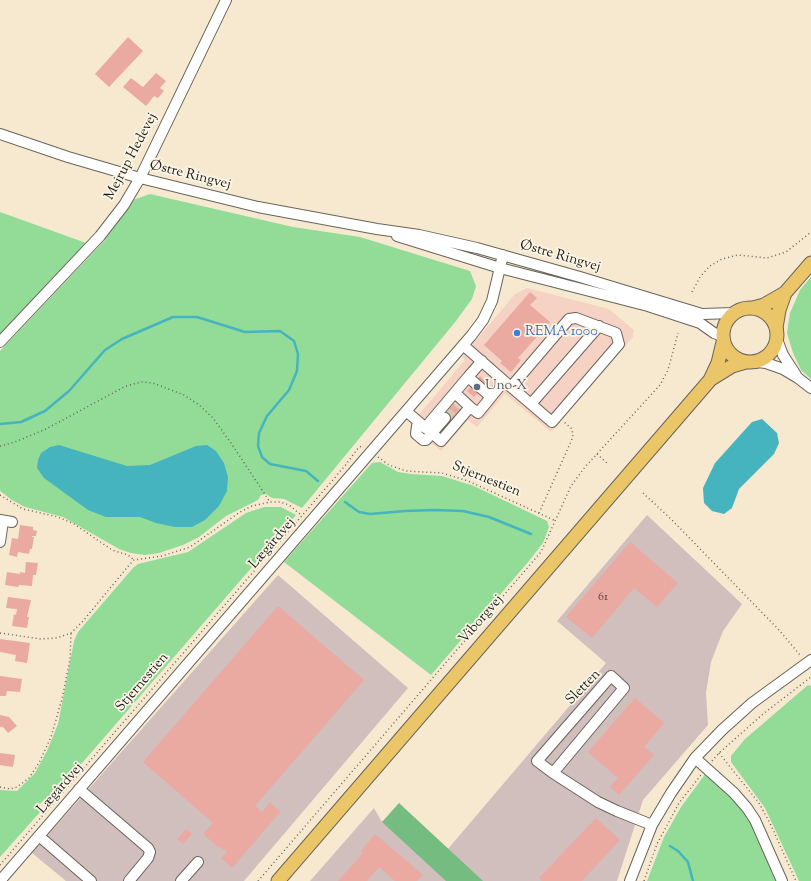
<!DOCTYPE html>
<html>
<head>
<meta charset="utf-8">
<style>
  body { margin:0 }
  canvas { display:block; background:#f6e9d0 }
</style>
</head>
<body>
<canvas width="811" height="881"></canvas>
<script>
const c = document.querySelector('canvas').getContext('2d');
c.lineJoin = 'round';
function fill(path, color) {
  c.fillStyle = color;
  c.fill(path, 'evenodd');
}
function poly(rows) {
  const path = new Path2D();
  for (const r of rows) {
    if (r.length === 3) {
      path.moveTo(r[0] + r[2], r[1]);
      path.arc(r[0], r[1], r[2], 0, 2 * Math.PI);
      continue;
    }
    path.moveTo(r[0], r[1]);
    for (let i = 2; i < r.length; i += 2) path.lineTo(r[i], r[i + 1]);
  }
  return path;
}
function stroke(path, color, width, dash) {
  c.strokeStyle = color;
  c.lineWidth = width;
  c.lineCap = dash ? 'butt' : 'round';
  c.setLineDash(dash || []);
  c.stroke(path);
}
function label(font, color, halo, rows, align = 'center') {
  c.font = font + ' "Sorts Mill Goudy",serif';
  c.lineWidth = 3.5;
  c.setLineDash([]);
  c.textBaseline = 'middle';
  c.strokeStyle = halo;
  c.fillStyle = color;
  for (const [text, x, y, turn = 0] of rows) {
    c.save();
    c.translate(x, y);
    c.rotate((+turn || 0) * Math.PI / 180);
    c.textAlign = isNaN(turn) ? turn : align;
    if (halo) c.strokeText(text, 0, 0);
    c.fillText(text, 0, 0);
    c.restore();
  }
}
fill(poly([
  [527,288,609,309,634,330,633,337,551,432,505,394,477,427,468,420,441,451,410,425,465,360,462,357,515,294]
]), '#f6d2c4');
fill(poly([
  [647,515,742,604,723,631,711,662,706,693,708,725,643,800,617,881,310,881,374,808,382,822,436,863,606,663,557,621],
  [278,575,408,688,244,881,66,881,32,853]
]), '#d1bfbe');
fill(poly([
  [150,194,293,227,360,237,470,271,476,286,472,299,456,321,302,508,284,499,272,498,266,494,261,495,258,500,226,516,199,537,183,545,159,553,145,555,131,553,119,549,63,517,25,507,12,500,0,491,0,351,105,240,133,200],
  [0,212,89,244,0,334],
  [811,277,811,379,801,370,793,353,787,333,790,313,800,290],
  [380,462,398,472,411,474,442,476,474,486,547,521,549,527,543,543,529,561,431,675,284,562,372,463],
  [264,507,281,507,296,515,274,541,270,540,264,547,266,551,50,800,45,799,39,805,41,811,0,857,0,790,17,791,35,773,47,751,58,724,74,641,78,632,133,568,138,564,188,552,246,513],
  [808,685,811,686,811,881,799,881,765,808,731,762,731,756,745,739],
  [706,773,721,785,742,808,751,824,776,881,647,881,664,837,681,807]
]), '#92dc98');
fill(poly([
  [399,803,483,881,446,881,382,822]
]), '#75bc80');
fill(poly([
  [762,419,777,433,779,443,774,454,739,489,732,508,724,514,712,511,704,503,703,488,715,463,752,422],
  [59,445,127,466,150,465,196,446,207,445,216,451,224,463,228,477,227,491,219,506,205,520,192,527,175,527,156,523,140,517,106,517,88,510,44,478,37,468,38,460,41,453,50,447]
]), '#45b4bf');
stroke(poly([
  [0,424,21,422,45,411,69,391,105,350,122,339,173,317,197,317,245,332,280,331,294,341,298,354,297,371,289,390,267,416,259,433,258,446,262,457,270,464,306,471,318,481],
  [345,502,359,512,370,514,405,511,435,510,463,511,489,517,531,534],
  [670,846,678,851,688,862,693,881]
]), '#45b4bf', 2.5);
fill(poly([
  [128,37,143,51,109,87,95,74],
  [156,73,166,81,160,88,164,91,158,98,154,96,146,106,123,87,131,78,143,87],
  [530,292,537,298,530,305,550,322,518,358,521,360,511,372,500,363,502,361,484,345],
  [480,376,487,383,474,397,467,391],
  [453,403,462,411,451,424,442,416],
  [20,525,33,527,33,530,37,531,36,536,32,536,32,537,34,537,32,549,30,549,29,554,18,552,17,557,9,555,12,538,18,539],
  [630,542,678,583,657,607,634,588,592,638,566,617],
  [26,562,38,563,36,575,33,575,32,586,19,585,18,587,5,585,7,572,20,574,20,572,25,573],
  [8,597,31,600,27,617,29,617,27,628,12,626,14,614,16,615,17,609,6,608],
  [278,606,364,680,255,806,262,812,270,802,280,812,232,868,221,858,227,852,220,847,219,848,203,834,213,823,143,762],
  [0,639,30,643,27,663,15,661,16,655,0,652],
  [0,676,22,679,20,692,7,691,6,696,0,696],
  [635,698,664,723,644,747,654,755,619,795,610,787,618,778,588,752],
  [0,715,9,717,17,726,8,733,3,727,0,727],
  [0,753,15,755,13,767,0,765],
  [596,818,620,840,582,881,542,881,539,878],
  [186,829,192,834,183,844,177,839],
  [375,834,423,875,417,881,395,881,379,867,367,881,338,881,363,853,361,851]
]), '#eaa9a1');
stroke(poly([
  [445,418,456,405]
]), '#d5cab5', 10, [10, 5]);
const minor = poly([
  [0,134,68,157,140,178,258,207,377,229,419,235,477,248,580,277,702,314,734,313],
  [397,236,500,268,648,306,700,323,714,333,722,336],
  [777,339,783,355,796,375],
  [0,342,100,236,124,205,140,178,226,0],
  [463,345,504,381,531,404,552,422,619,344,616,333,576,318,569,319,511,387],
  [757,362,766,363,783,369,798,378,811,388],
  [468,377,482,361],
  [491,397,504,381],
  [531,404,599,326],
  [406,411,441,441,470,407,455,393],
  [419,423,417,426,416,434,423,440,426,440,445,418],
  [425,428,468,377,491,397,478,413,470,407],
  [0,520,12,522],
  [0,542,3,521],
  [695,758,734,793,747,808,755,820,782,881],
  [553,773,624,688,611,676,537,761,553,773,598,802,617,811,652,825],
  [79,789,148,848,150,852,148,858,129,881],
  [39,836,91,881],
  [0,881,471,336,483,320,492,301,503,255],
  [181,881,198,862],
  [630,881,652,825,671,793,695,758,722,730,752,703,811,660]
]);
const major = poly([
  [750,335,27],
  [753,308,764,305,785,293],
  [776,328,779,310,785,293,811,263],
  [711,379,732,366,746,362],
  [278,881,710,380,718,363,723,342]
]);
stroke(minor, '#68645b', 12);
stroke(major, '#68645b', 15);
stroke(poly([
  [692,292,700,277,710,266,722,259,738,255,767,258,786,252,811,232],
  [0,446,15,442,46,429,126,386,142,382,153,383,184,395,199,405,213,418,231,443,270,502],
  [597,454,608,464],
  [378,457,389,465,406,471,442,473,468,481,556,521],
  [643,493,671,519,779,630,800,655],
  [0,495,23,509,58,517,74,524,112,550,128,555,134,560],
  [539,513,573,437,572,429,564,422],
  [0,633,41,639,57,638,71,633,83,621,130,564,134,560,162,556,190,547,240,512,252,506,270,502,280,502,289,505,301,515],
  [719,753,759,803,770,823,796,881],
  [712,761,719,753,763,714,811,677],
  [0,787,10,789,17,787,29,778,39,763,51,737,62,699,70,659,71,633],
  [0,865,344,467,359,447,364,446],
  [258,881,541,552,571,486,585,467,660,385,668,370,678,333],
  [644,881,657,844,679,803,701,775]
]), '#68645b', 1.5, [1, 3]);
stroke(minor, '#fff', 10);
stroke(major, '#ebc669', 13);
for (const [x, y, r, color] of [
  [517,333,4,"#3f7fe0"],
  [477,387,4,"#5c6f8a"]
]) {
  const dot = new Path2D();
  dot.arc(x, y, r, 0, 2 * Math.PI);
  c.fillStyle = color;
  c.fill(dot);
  stroke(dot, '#fcf5e5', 1.5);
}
label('12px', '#503f3d', null, [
  ["61",603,598]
]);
label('14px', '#1c1c1c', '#fcf5e5', [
  ["Mejrup Hedevej",132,157,-62],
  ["Østre Ringvej",190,176,14],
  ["Østre Ringvej",560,257,16],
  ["Stjernestien",486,480,22],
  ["Lægårdvej",273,544,-49],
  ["Viborgvej",482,620,-49],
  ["Stjernestien",143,683,-49],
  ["Sletten",584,688,-46],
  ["Lægårdvej",61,789,-49]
]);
label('14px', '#366cbe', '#fcf5e5', [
  ["REMA 1000",525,333]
], 'left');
label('14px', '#4e5e75', '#fcf5e5', [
  ["Uno-X",485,387]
], 'left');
</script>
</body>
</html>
